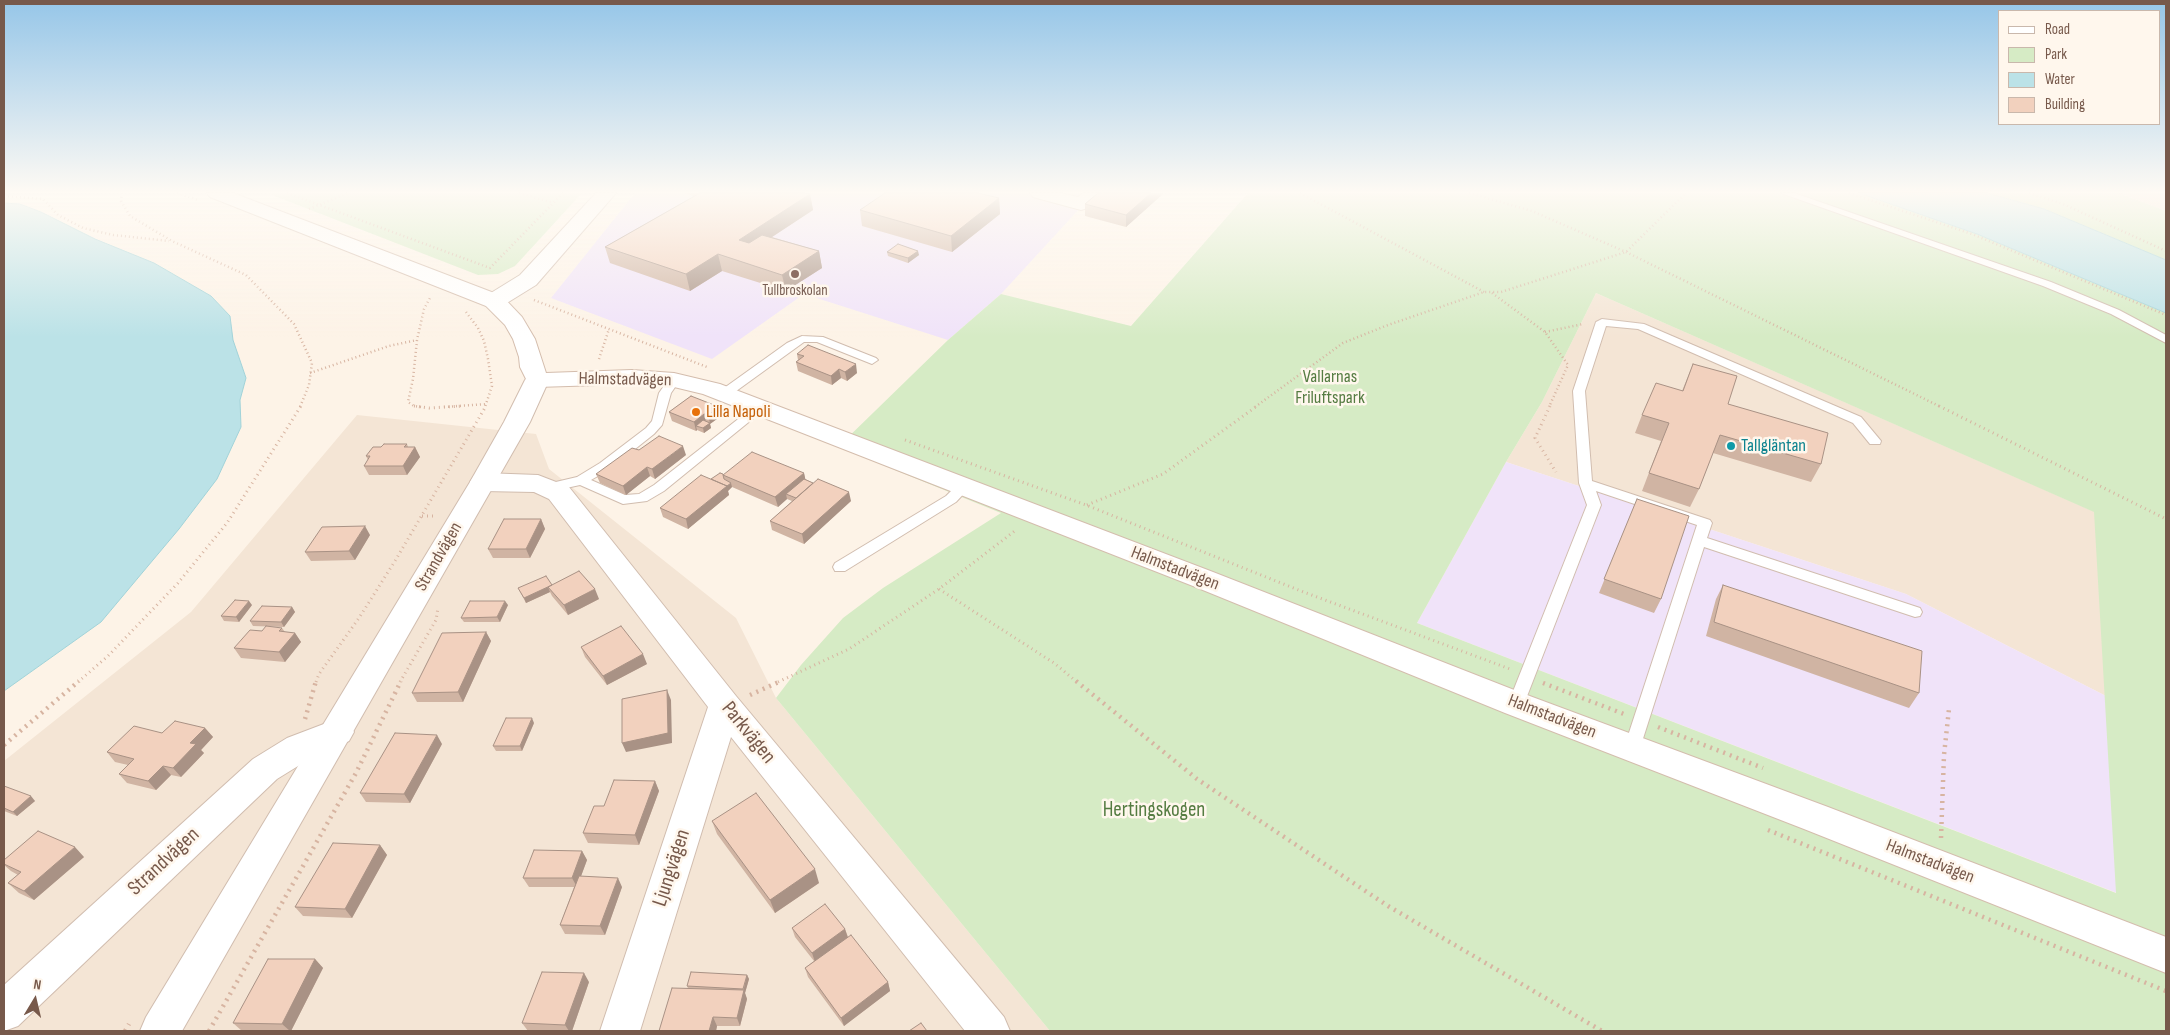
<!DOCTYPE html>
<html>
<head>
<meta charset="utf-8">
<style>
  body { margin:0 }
  #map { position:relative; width:2170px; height:1035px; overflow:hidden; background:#fdf3e7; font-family:"Sofia Sans Condensed",sans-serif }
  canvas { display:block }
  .frame { position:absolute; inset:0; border:5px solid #77594b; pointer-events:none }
  .legend { position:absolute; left:1998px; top:10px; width:162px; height:115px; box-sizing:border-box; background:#fff7ed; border:1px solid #c9b8ac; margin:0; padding:6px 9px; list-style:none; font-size:15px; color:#77594b }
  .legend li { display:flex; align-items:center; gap:10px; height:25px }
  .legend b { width:25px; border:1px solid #c9b8ac }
  .north { position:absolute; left:10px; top:975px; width:50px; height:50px; -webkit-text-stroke:4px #fff7ed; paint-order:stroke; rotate:9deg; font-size:14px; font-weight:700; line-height:20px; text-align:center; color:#77594b }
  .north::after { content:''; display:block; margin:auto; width:18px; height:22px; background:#77594b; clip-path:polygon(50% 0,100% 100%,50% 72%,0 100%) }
</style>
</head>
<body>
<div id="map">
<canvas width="2170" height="1035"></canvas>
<div class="frame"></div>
<ul class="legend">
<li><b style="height:6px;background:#fff"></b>Road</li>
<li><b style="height:14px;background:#d6ebc5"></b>Park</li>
<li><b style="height:14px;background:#bbe2e7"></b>Water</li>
<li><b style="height:14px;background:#f2d1be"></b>Building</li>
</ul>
<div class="north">N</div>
</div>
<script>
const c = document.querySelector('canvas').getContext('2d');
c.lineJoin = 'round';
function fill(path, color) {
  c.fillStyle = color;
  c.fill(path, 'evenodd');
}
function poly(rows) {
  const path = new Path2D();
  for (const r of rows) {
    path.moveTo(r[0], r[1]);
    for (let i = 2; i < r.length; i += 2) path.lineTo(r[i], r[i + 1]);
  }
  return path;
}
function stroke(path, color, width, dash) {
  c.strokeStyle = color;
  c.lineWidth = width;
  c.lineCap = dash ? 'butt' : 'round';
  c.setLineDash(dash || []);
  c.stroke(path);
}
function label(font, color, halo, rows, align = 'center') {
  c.font = font + ' "Sofia Sans Condensed",sans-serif';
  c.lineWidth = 5;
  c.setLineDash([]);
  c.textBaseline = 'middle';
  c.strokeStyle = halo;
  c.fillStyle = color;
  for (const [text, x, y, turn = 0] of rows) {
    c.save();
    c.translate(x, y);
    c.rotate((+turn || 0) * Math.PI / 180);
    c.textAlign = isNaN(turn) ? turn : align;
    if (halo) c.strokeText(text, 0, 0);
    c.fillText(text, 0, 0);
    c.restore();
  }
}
fill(poly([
  [2119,193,2166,193,2166,211],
  [1596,293,2095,512,2106,696,1906,594,1506,462,1542,402],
  [357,415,536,434,549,469,736,618,776,698,1050,1031,4,1031,4,761,191,612]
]), '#f4e5d5');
fill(poly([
  [635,193,1083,193,1073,204,1081,207,1001,294,948,340,804,294,712,359,551,298],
  [1506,462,1906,594,2106,696,2117,893,1417,623]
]), '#f0e3f9');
fill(poly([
  [267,193,582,193,515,266,498,274,478,275],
  [1248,193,1859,193,1977,234,2166,313,2166,1031,1050,1031,776,698,801,665,843,618,883,588,1001,513,838,447,948,340,1001,294,1131,326],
  [1596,293,2094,512,2116,893,1417,623,1506,462,1542,402],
  [1987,193,2119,193,2166,211,2166,260,2044,209]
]), '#d6ebc5');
const water = poly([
  [1859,193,1987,193,2044,209,2166,260,2166,313,1977,234,1859,193],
  [4,203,20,204,41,212,95,239,154,263,211,296,230,316,233,340,246,378,240,400,241,427,217,479,179,529,101,622,4,691,4,203]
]);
fill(water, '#bbe2e7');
stroke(water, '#a1d2d8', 1);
const service = poly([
  [1781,193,1794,193,2051,282,2119,310,2166,335,2166,343,2111,314,2043,286,1781,193],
  [1602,319,1644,324,1861,417,1881,441,1880,444,1870,444,1853,423,1638,329,1606,326,1585,391,1592,481,1710,520,1712,523,1707,538,1920,608,1922,612,1920,616,1915,617,1704,547,1640,748,1638,753,1632,755,1626,753,1624,748,1697,525,1596,491,1601,505,1524,704,1522,708,1516,710,1510,708,1508,704,1587,505,1579,483,1573,391,1596,322,1602,319],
  [802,336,823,337,876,358,878,360,872,364,817,342,804,342,728,397,720,397,718,394,720,391,787,343,802,336],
  [674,376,680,380,671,393,662,425,654,434,610,469,591,480,625,495,639,494,654,485,756,405,760,404,766,408,664,491,647,501,623,504,580,485,548,492,543,491,541,488,543,485,577,477,600,463,646,428,652,421,659,393,670,377,674,376],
  [964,482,971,486,956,502,845,571,835,571,833,567,835,563,946,496,959,483,964,482]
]);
const minor = poly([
  [596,193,616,193,536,285,502,306,494,308,486,306,483,301,486,296,520,275,596,193],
  [1030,193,1060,193,1078,197,1084,193,1105,193,1088,208,1081,210,1033,197,1030,193],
  [483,473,538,475,569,487,736,696,1004,1017,1010,1031,965,1031,731,737,640,1031,600,1031,708,707,549,499,534,492,483,491,474,488,470,482,474,476,483,473],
  [337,719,349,723,354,732,349,741,311,758,277,779,18,1026,4,1031,4,985,253,759,287,738,337,719]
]);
const tertiary = poly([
  [537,373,545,375,549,380,530,422,182,1031,140,1031,146,1017,470,482,504,422,525,380,529,375,537,373]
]);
const secondary = poly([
  [207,193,233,193,502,296,522,317,535,339,546,373,632,370,674,373,720,384,1213,572,1527,695,1828,807,2166,937,2166,973,1804,829,1505,713,1193,586,703,394,674,387,632,384,537,387,529,385,520,367,519,357,513,339,505,325,486,306,210,197,207,193]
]);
stroke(service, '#d1bdaf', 2);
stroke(minor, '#d1bdaf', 2);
stroke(tertiary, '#d1bdaf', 2);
stroke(secondary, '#d4bdad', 2);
stroke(poly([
  [122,193,121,201,130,216,172,241,246,275,294,324,312,363,309,385,300,407],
  [177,193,198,200],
  [287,193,490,268,563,193],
  [519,193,553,203],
  [1300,193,1484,292],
  [1469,193,1532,211,1626,252,1941,407],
  [1849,193,1972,234,2166,315],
  [2029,193,2063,204,2166,251],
  [4,196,43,199,58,215,83,228,113,235,169,241],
  [309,209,348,193],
  [1492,293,1545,332,1568,365,1549,407],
  [534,300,707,367],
  [466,312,478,328,484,341,488,359,492,386,485,407],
  [1545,332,1583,324],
  [599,359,609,329],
  [310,373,389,346,417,340],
  [421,407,414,406,408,402,413,379,417,340,424,309,431,296],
  [444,407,487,404],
  [1255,407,1343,343,1388,325,1484,292,1501,292,1626,252,1686,193]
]), '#d7b4a1', 2.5, [1, 3]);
stroke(poly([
  [414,406,429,408,462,406],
  [1550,406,1535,438,1556,472],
  [1939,406,2166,519],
  [905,440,1086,505,1301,591,1510,669],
  [1087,505,1163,474,1257,406],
  [422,516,435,516],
  [939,589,1054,663,1077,682],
  [78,682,108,656,178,583,227,523,301,406],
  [316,682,319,674,359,618,395,561,486,406],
  [400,682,436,620,438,608],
  [778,682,849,649,939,589,1016,530]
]), '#d7b4a1', 3, [1, 4]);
stroke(poly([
  [1076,681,1197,779,1388,906,1602,1031],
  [1543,683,1624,714],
  [750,695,781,681],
  [305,719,316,681],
  [1658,727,1763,768],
  [4,745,79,681],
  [1768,830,2166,991],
  [1941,838,1944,755,1949,709],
  [125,1031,129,1024],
  [209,1031,356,773,401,681]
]), '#d7b4a1', 4.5, [2, 5]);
fill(service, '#fff');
fill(minor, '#fff');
fill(tertiary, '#fff');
fill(secondary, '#fff');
fill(poly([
  [684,193,804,193,810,194,813,210,772,237,819,251,822,268,786,291,722,271,690,291,610,263,605,247,694,196],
  [1098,193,1164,193,1126,227,1085,216,1085,204],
  [999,198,1000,214,952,252,862,226,860,210],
  [887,252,919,255,908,263,888,256],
  [797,354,857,373,847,381,841,378,832,385,798,371,796,362,798,360],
  [1693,364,1728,404,1821,464,1811,482,1713,453,1699,489,1690,507,1642,491,1661,441,1635,433,1642,415,1682,391],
  [691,396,721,416,710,424,711,428,704,433,697,430,696,431,672,421,669,412],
  [407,444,408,447,415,447,420,457,407,475,369,475,364,466,368,460,366,456,381,447],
  [686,455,655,479,650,476,626,495,600,483,596,474],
  [804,473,805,479,851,501,804,544,772,530,770,521,792,501,787,499,778,507,732,487,728,491,729,495,688,529,663,517,660,508,711,479,723,474],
  [1637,499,1661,599,1654,613,1599,593],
  [541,519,545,529,530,558,493,558,488,549],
  [370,535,355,560,311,561,305,552],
  [552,585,599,599,568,615,552,596,550,592,526,603,518,588],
  [1723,585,1919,693,1909,708,1706,636,1716,599],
  [252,605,239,622,224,621,221,616],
  [508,605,500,622,464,622,461,618],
  [292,607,295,612,284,627,253,626,250,621],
  [282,628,285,632,295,633,301,642,285,662,241,658,234,648,262,631],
  [486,632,491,641,463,702,417,702,412,693],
  [581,647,647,664,607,685,585,657],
  [534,723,522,751,496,751,493,746],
  [205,728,213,737,201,750,204,753,181,777,171,775,156,790,127,783,119,774,128,765,115,762,107,752,162,733],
  [442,744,410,803,366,802,360,793],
  [655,781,659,791,639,845,588,843,583,833,604,806],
  [4,786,35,801,17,816,4,811],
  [712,821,819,883,775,913,717,834],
  [380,845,387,855,352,918,303,916,295,907],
  [582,851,587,860,581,876,622,887,605,935,565,934,560,925,574,887,529,887,523,878],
  [84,857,34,900,19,893,8,883,18,875,11,871,4,865,4,860],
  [792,928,845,929,848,937,888,982,890,991,844,1026,808,977,805,968,814,961,795,937],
  [315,959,323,968,291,1031,242,1031,233,1023],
  [747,975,749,979,745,993,747,999,740,1026,717,1026,716,1031,659,1031,688,988,687,986],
  [589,982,572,1031,528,1031,522,1023]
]), '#d0b4a3');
fill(poly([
  [1151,193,1164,193,1126,227,1126,215],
  [810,194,813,210,743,256,739,240],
  [999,198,1000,214,952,252,951,236],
  [819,251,822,268,786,291,782,275],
  [918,251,919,255,908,263,908,258],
  [718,254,722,271,690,291,686,274],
  [856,364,857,373,847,381,845,372],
  [839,369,841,378,832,385,831,376],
  [719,407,721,416,710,424,711,428,704,433,703,428,710,423,708,415],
  [704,414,706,423,696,426,697,430,696,431,694,422],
  [683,446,686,455,655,479,652,469],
  [415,447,420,457,407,475,403,466],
  [647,467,650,476,626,495,623,486],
  [804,473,806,482,786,494,787,499,778,507,775,497],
  [731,483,732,487,728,491,729,495,688,529,686,519],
  [849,492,851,501,804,544,802,534],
  [541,519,545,529,530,558,526,549],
  [365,526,370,535,355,560,349,551],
  [548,587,550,592,526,603,524,598],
  [595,589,599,599,568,615,564,605],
  [249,601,252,605,239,622,236,617],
  [505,601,508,605,500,622,497,617],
  [292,607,295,612,284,627,281,622],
  [486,632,491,641,463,702,458,692],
  [295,633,301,642,285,662,279,652],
  [643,654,647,664,607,685,603,676],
  [667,690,671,700,672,743,626,752,622,743],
  [532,718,534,723,522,751,520,746],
  [205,728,213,737,201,750,204,753,181,777,173,768,190,743],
  [437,735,442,744,410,803,404,794],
  [163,766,171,775,156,790,148,781],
  [655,781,659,791,639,845,635,835],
  [31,796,35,801,17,816,13,812],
  [380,845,387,855,352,918,345,909],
  [75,847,84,857,34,900,24,891],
  [582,851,587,860,577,887,572,878],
  [815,869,819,883,775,913,770,900],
  [618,878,622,887,605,935,600,926],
  [845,929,848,938,815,962,812,953],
  [315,959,323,968,291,1031,290,1031,282,1024],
  [584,973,589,982,572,1031,569,1031,565,1025],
  [747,975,749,979,745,993,747,999,740,1026,737,1018],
  [888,982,890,991,844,1026,841,1018],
  [713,1017,717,1026,716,1031,709,1031]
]), '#a99285');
const building = poly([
  [700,193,804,193,810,194,739,240,749,243,762,235,819,251,782,275,718,254,686,274,605,247,700,193],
  [885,193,978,193,999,198,951,236,860,210,885,193],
  [1098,193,1151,193,1126,215,1085,204,1098,193],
  [898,244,918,251,908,258,887,252,898,244],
  [808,345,856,364,845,372,839,369,831,376,796,362,804,356,797,354,808,345],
  [1693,364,1737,376,1728,404,1828,433,1821,464,1720,435,1699,489,1649,473,1669,423,1642,415,1656,383,1683,391,1693,364],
  [691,396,719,407,708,415,704,414,694,422,669,412,691,396],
  [703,420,710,423,703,428,696,426,703,420],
  [659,436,683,446,652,469,647,467,623,486,596,474,632,448,639,450,659,436],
  [384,444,407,444,404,447,415,447,403,466,364,466,370,456,366,456,373,447,381,447,384,444],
  [752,452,804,473,775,497,723,475,752,452],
  [720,473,723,474,723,475,724,479,731,483,727,486,711,479,720,473],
  [701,475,727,486,686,519,660,508,701,475],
  [804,479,813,483,796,498,786,494,804,479],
  [818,479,849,492,802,534,770,521,818,479],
  [1637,499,1689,516,1661,599,1604,579,1637,499],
  [504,519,541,519,526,549,488,549,504,519],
  [365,526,349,551,305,552,322,527,365,526],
  [579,571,595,589,564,605,548,587,579,571],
  [546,576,552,585,524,598,518,588,546,576],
  [1723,585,1922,651,1919,693,1714,622,1723,585],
  [235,600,249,601,236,617,221,616,235,600],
  [470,601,505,601,497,617,461,618,470,601],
  [262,606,292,607,281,622,250,621,262,606],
  [266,626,282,628,279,631,295,633,279,652,234,648,250,630,262,631,266,626],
  [621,626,643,654,603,676,581,647,621,626],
  [486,632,458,692,412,693,442,633,486,632],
  [667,690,668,733,622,743,622,699,667,690],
  [506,718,532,718,520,746,493,746,506,718],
  [175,721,205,728,190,743,196,744,173,768,163,766,148,781,119,774,134,759,107,752,134,726,162,733,175,721],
  [395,733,437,735,404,794,360,793,395,733],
  [614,780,655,781,635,835,583,833,594,806,604,806,614,780],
  [4,786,31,796,13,812,4,808,4,786],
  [756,793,815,869,770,900,712,821,756,793],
  [38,831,75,847,24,891,8,883,21,872,4,864,4,860,38,831],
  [333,843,380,845,345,909,295,907,333,843],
  [534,850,582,851,572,878,523,878,534,850],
  [579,876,618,878,600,926,560,925,579,876],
  [825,904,845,929,812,953,792,928,825,904],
  [851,935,888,982,841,1018,805,968,851,935],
  [268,959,315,959,282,1024,233,1023,268,959],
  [542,972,584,973,565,1025,522,1023,542,972],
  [691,972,747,975,743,989,687,986,691,972],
  [672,988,744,990,737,1018,713,1017,709,1031,659,1031,672,988],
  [921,1023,927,1031,909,1031,921,1023]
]);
fill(building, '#f2d1be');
stroke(building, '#a99285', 1);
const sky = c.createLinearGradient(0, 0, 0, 337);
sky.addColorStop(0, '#96c6e8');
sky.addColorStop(0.57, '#fefaf4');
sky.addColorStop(1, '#fefaf400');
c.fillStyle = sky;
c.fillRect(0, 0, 2170, 337);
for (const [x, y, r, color] of [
  [795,274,5,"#8d6e63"],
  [696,412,5,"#e8710a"],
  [1731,446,5,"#0f9aa8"]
]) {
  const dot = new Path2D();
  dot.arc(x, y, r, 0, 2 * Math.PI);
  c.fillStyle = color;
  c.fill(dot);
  stroke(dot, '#fff7ed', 2);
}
label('15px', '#785e54', '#fff7ed', [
  ["Tullbroskolan",795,291]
]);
label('18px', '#557c42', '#fff7ed', [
  ["Vallarnas",1330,377],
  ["Friluftspark",1330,398]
]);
label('18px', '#77594b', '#fff7ed', [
  ["Halmstadvägen",625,380,1],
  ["Strandvägen",439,557,-60],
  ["Halmstadvägen",1175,569,21],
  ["Halmstadvägen",1552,717,21],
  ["Halmstadvägen",1930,862,21]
]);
label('18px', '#c56008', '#fff7ed', [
  ["Lilla Napoli",706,412]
], 'left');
label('18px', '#0d838f', '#fff7ed', [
  ["Tallgläntan",1741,446]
], 'left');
label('21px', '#77594b', '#fff7ed', [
  ["Parkvägen",748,733,51],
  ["Strandvägen",164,862,-43],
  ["Ljungvägen",672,868,-72]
]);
label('21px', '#557c42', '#fff7ed', [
  ["Hertingskogen",1154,811]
]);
</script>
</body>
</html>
